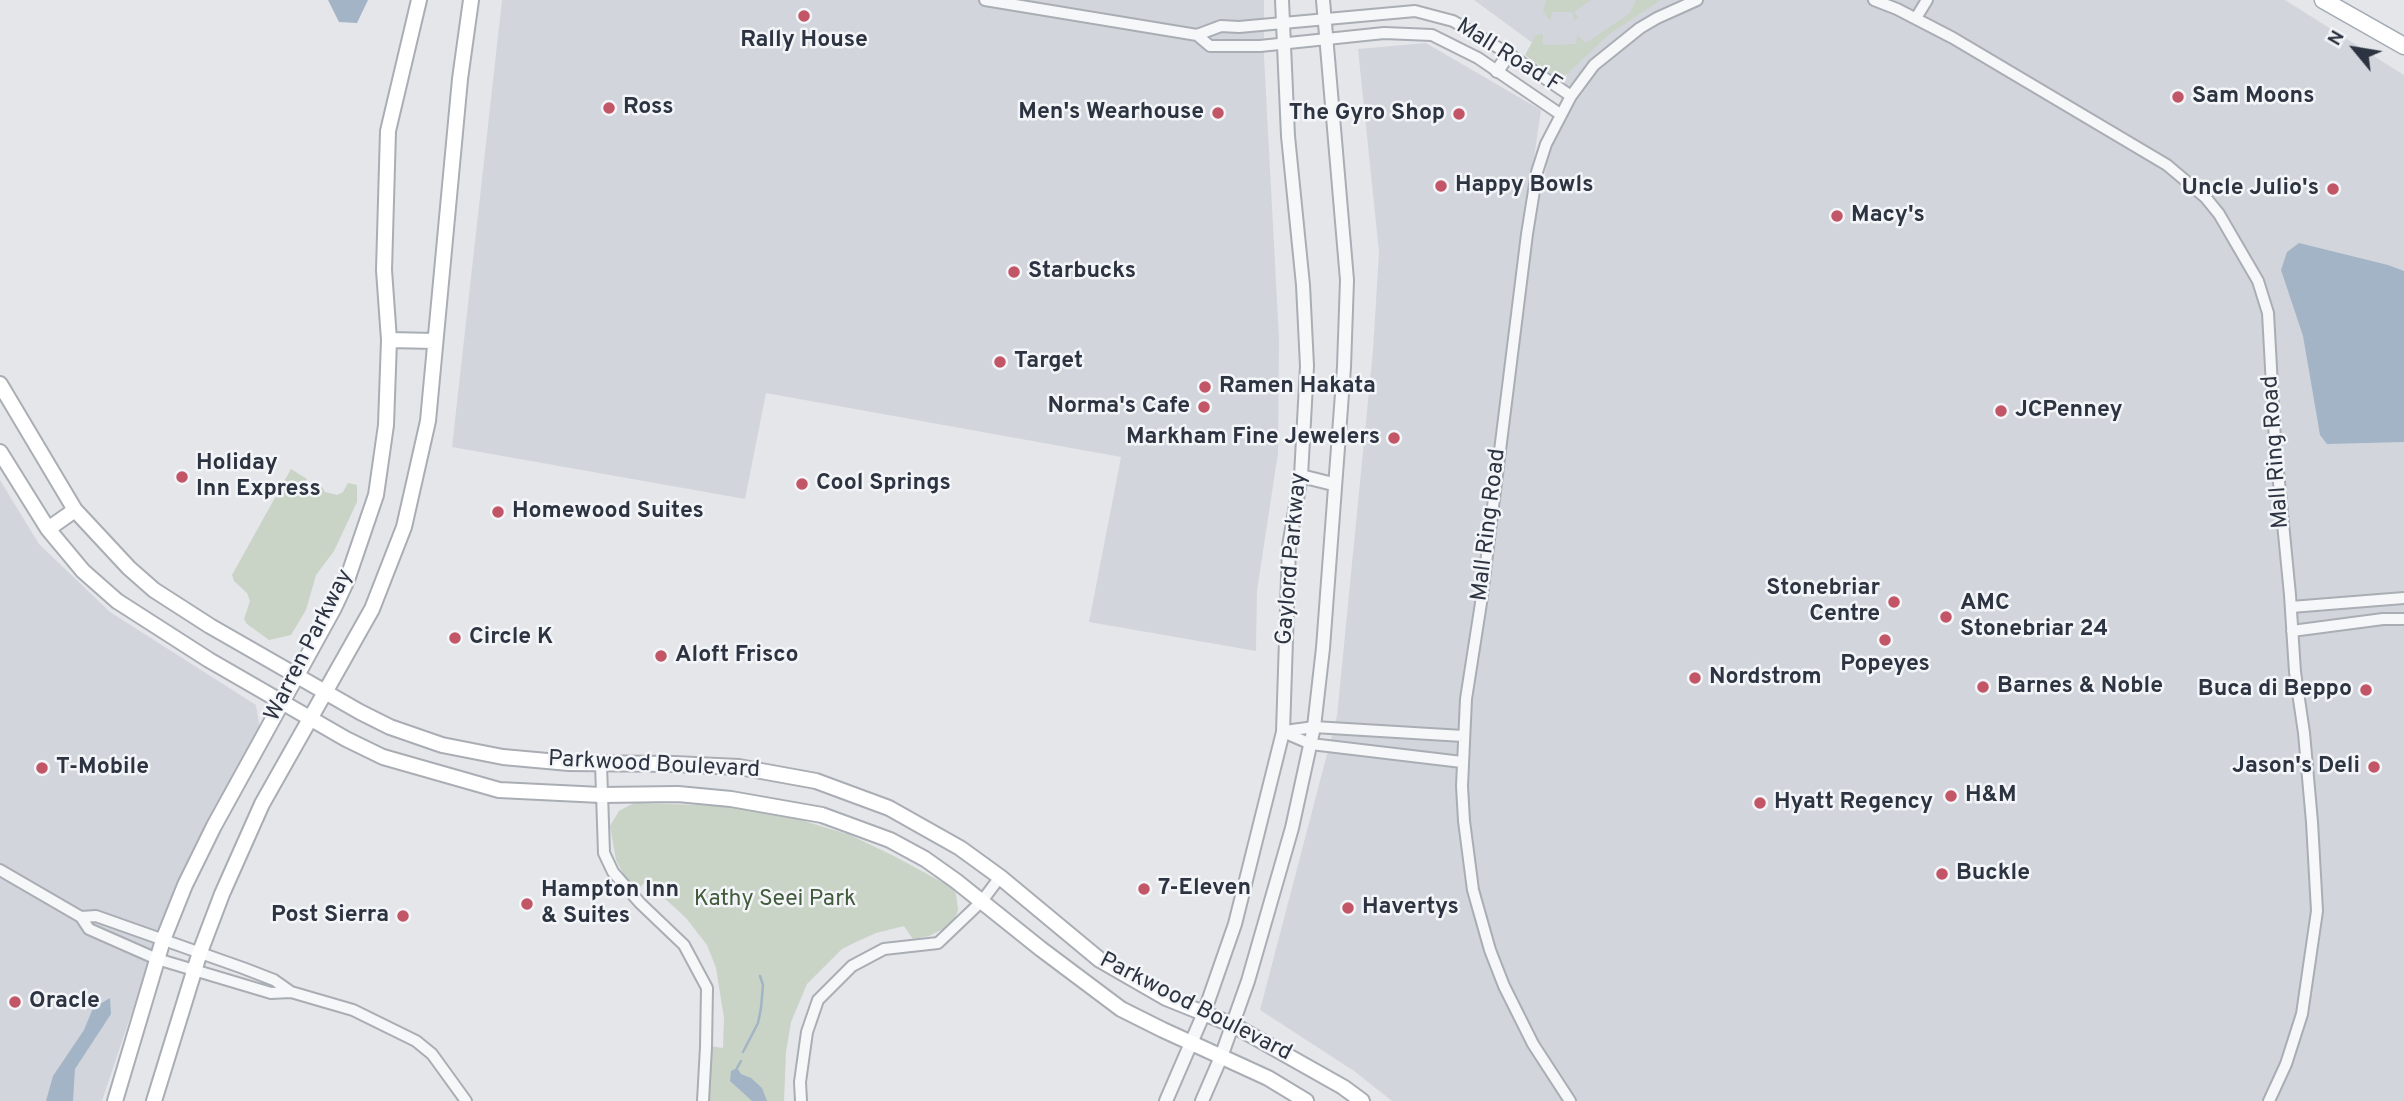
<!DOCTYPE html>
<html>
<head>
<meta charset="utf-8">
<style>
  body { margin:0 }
  #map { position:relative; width:2404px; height:1101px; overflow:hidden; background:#e4e6ea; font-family:Overpass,sans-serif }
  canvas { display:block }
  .north { position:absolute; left:2320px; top:14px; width:70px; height:70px; -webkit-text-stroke:5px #f3f5f8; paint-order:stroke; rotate:300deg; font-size:19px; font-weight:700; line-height:28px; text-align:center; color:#2d3441 }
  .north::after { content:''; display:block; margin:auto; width:24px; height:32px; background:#2d3441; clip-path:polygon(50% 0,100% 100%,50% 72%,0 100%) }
</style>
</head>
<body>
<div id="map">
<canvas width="2404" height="1101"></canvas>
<div class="north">N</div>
</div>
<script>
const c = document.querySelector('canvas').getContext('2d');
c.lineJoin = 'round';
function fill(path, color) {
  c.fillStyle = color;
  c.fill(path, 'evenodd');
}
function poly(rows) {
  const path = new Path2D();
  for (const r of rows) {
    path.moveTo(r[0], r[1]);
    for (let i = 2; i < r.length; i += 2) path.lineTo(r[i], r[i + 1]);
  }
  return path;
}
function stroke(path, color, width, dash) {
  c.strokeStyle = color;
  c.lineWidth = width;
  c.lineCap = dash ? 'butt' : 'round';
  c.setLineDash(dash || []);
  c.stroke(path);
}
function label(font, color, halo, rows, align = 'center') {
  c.font = font + ' Overpass,sans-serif';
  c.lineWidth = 5;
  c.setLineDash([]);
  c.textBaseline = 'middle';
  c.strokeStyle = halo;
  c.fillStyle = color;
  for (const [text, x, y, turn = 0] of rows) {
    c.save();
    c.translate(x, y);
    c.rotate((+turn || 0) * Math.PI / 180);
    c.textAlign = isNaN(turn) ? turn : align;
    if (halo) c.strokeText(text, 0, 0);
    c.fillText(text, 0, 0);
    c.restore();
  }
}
fill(poly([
  [502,0,1264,0,1264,56,1279,339,1278,453,1257,591,1256,651,1089,622,1121,457,766,393,745,499,452,447],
  [1474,0,2285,0,2404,75,2404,1101,1392,1101,1354,1071,1260,1010,1337,716,1373,350,1379,252,1358,49,1426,43,1541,110,1506,350,1568,69],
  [0,480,39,544,110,612,256,705,260,729,190,855,165,913,102,1101,0,1101]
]), '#d2d6dc');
fill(poly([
  [1546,0,1591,0,1574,12,1578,17,1574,20,1572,12,1552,12,1551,20,1548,18,1543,11],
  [1636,0,1661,0,1608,35,1565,76,1555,77,1525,55,1536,35,1543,34,1543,45,1576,44,1577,35,1586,43,1630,13],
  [291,469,307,479,305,482,319,490,322,487,325,492,337,495,343,492,348,483,357,485,357,502,334,551,316,575,306,610,291,635,269,640,247,624,244,619,250,601,247,593,234,581,232,575],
  [634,803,730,806,801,820,850,835,894,856,951,887,956,894,958,910,955,918,945,928,929,936,913,939,904,926,876,933,856,942,842,949,807,984,791,1022,786,1052,784,1101,709,1101,710,1046,723,1048,724,1018,716,968,707,945,686,918,646,881,636,891,627,881,616,860,610,826,619,811]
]), '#c9d3c6');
fill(poly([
  [328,0,368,0,357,23,339,22],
  [2299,243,2388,265,2404,271,2404,442,2327,444,2320,435,2303,336,2281,270,2287,252],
  [110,998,111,1014,75,1069,73,1101,46,1101,53,1076,84,1030,93,1008],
  [737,1068,741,1074,751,1078,762,1088,767,1101,752,1101,730,1081,731,1071]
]), '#a3b4c7');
stroke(poly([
  [743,1052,758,1023,761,1008,763,985,760,976],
  [737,1068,741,1061]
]), '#a3b4c7', 2.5);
const minor = poly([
  [985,0,1197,35,1221,26,1239,27,1415,11,1453,21,1509,54,1571,96],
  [1874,0,1897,9,1953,38,2167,165,2206,198,2219,214,2258,281,2268,313,2275,441,2290,595,2295,672,2304,733,2312,822,2317,911,2302,1014,2286,1064,2269,1101],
  [1916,18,1927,0],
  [1197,35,1210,46,1260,46,1384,33,1432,35,1478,58,1560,114],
  [2291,607,2404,598],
  [2292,631,2383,619,2404,619],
  [1285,731,1314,727,1463,736],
  [1283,732,1311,744,1462,762],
  [601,764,604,853,613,872,640,903,684,945,707,988,706,1047,703,1101],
  [0,870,81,917,89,929,157,959,271,993,291,992],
  [81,917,96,916,243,968,274,980,291,992,353,1010,416,1041,432,1054,466,1101],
  [801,1101,800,1082,807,1032,818,1000,852,966,884,949,938,943,982,901,1000,877],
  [1570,1101,1533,1044,1504,986,1490,950,1473,890,1464,821,1462,786,1466,699,1481,603,1527,234,1537,172,1546,144,1571,96,1594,65,1640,28,1657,18,1697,0]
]);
const tertiary = poly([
  [1497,71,1509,54],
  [1301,476,1333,484],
  [1166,1101,1204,1013,1235,924,1283,732,1289,546,1301,476,1307,366,1303,285,1288,136,1282,0],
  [1202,1101,1221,1057,1248,981,1292,828,1314,727,1323,648,1344,367,1347,280,1323,0]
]);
const secondary = poly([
  [389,340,435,341],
  [0,384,75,510,129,568,154,590,210,626,360,712,390,727,442,745,503,757,569,763,674,764,739,767,816,781,889,808,960,848,1000,877,1100,960,1166,998,1233,1025,1343,1087,1362,1101],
  [0,452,48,529,83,571,117,601,209,660,346,739,383,757,499,790,601,795,678,794,731,799,822,815,890,840,925,859,956,881,1041,949,1121,1009,1163,1030,1268,1078,1306,1101],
  [48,529,75,510],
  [115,1101,163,940,185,885,214,826,334,608,347,580,376,495,386,425,389,340,384,270,388,131,419,0],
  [154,1101,200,952,222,894,262,804,372,609,404,527,428,421,460,79,471,0]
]);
const primary = poly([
  [2323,0,2404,46]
]);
stroke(minor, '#a9adb4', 14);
stroke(tertiary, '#a9adb4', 16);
stroke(secondary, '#a9adb4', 18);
stroke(primary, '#a4abb5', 19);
stroke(minor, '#f6f7f9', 10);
stroke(tertiary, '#f6f7f9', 12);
stroke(secondary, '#fff', 14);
stroke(primary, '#fff', 16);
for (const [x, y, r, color] of [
  [804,16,7,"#c25667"],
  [2178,97,7,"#c25667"],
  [609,108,7,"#c25667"],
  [1218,113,7,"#c25667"],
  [1459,114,7,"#c25667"],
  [1441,186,7,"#c25667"],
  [2333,189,7,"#c25667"],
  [1837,216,7,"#c25667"],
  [1014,272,7,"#c25667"],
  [1000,362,7,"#c25667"],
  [1205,387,7,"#c25667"],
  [1204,407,7,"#c25667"],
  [2001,411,7,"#c25667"],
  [1394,438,7,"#c25667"],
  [182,477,7,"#c25667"],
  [802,484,7,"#c25667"],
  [498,512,7,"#c25667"],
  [1894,602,7,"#c25667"],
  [1946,617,7,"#c25667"],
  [455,638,7,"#c25667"],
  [1885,640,7,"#c25667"],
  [661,656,7,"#c25667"],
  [1695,678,7,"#c25667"],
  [1983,687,7,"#c25667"],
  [2366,690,7,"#c25667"],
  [2374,767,7,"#c25667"],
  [42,768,7,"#c25667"],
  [1951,796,7,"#c25667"],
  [1760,803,7,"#c25667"],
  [1942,874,7,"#c25667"],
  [1144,889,7,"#c25667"],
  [527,904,7,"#c25667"],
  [1348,908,7,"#c25667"],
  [403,916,7,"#c25667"],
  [15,1002,7,"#c25667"]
]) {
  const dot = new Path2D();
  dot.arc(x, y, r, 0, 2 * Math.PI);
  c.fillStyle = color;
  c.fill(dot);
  stroke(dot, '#f3f5f8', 2.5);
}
label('bold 23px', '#2d3441', '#f3f5f8', [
  ["Rally House",804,41,"center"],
  ["Sam Moons",2192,97],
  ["Ross",623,108],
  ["Men's Wearhouse",1204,113,"right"],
  ["The Gyro Shop",1445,114,"right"],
  ["Happy Bowls",1455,186],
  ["Uncle Julio's",2319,189,"right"],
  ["Macy's",1851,216],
  ["Starbucks",1028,272],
  ["Target",1014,362],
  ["Ramen Hakata",1219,387],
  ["Norma's Cafe",1190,407,"right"],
  ["JCPenney",2015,411],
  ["Markham Fine Jewelers",1380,438,"right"],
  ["Holiday",196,464],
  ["Inn Express",196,490],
  ["Cool Springs",816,484],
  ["Homewood Suites",512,512],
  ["Stonebriar",1880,589,"right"],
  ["Centre",1880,615,"right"],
  ["AMC",1960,604],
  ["Stonebriar 24",1960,630],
  ["Circle K",469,638],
  ["Aloft Frisco",675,656],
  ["Popeyes",1885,665,"center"],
  ["Nordstrom",1709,678],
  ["Barnes & Noble",1997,687],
  ["Buca di Beppo",2352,690,"right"],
  ["Jason's Deli",2360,767,"right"],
  ["T-Mobile",56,768],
  ["H&M",1965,796],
  ["Hyatt Regency",1774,803],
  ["Buckle",1956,874],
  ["7-Eleven",1158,889],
  ["Hampton Inn",541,891],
  ["& Suites",541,917],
  ["Havertys",1362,908],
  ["Post Sierra",389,916,"right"],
  ["Oracle",29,1002]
], 'left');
label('23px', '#2d3441', '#f3f5f8', [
  ["Mall Road F",1508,57,32],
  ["Mall Ring Road",2277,452,-94],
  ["Mall Ring Road",1490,525,-83],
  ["Gaylord Parkway",1293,559,-85],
  ["Warren Parkway",310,646,-63],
  ["Parkwood Boulevard",654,766,3],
  ["Parkwood Boulevard",1195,1008,27]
]);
label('23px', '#425c3c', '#f3f5f8', [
  ["Kathy Seei Park",775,900]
]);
</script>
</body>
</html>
